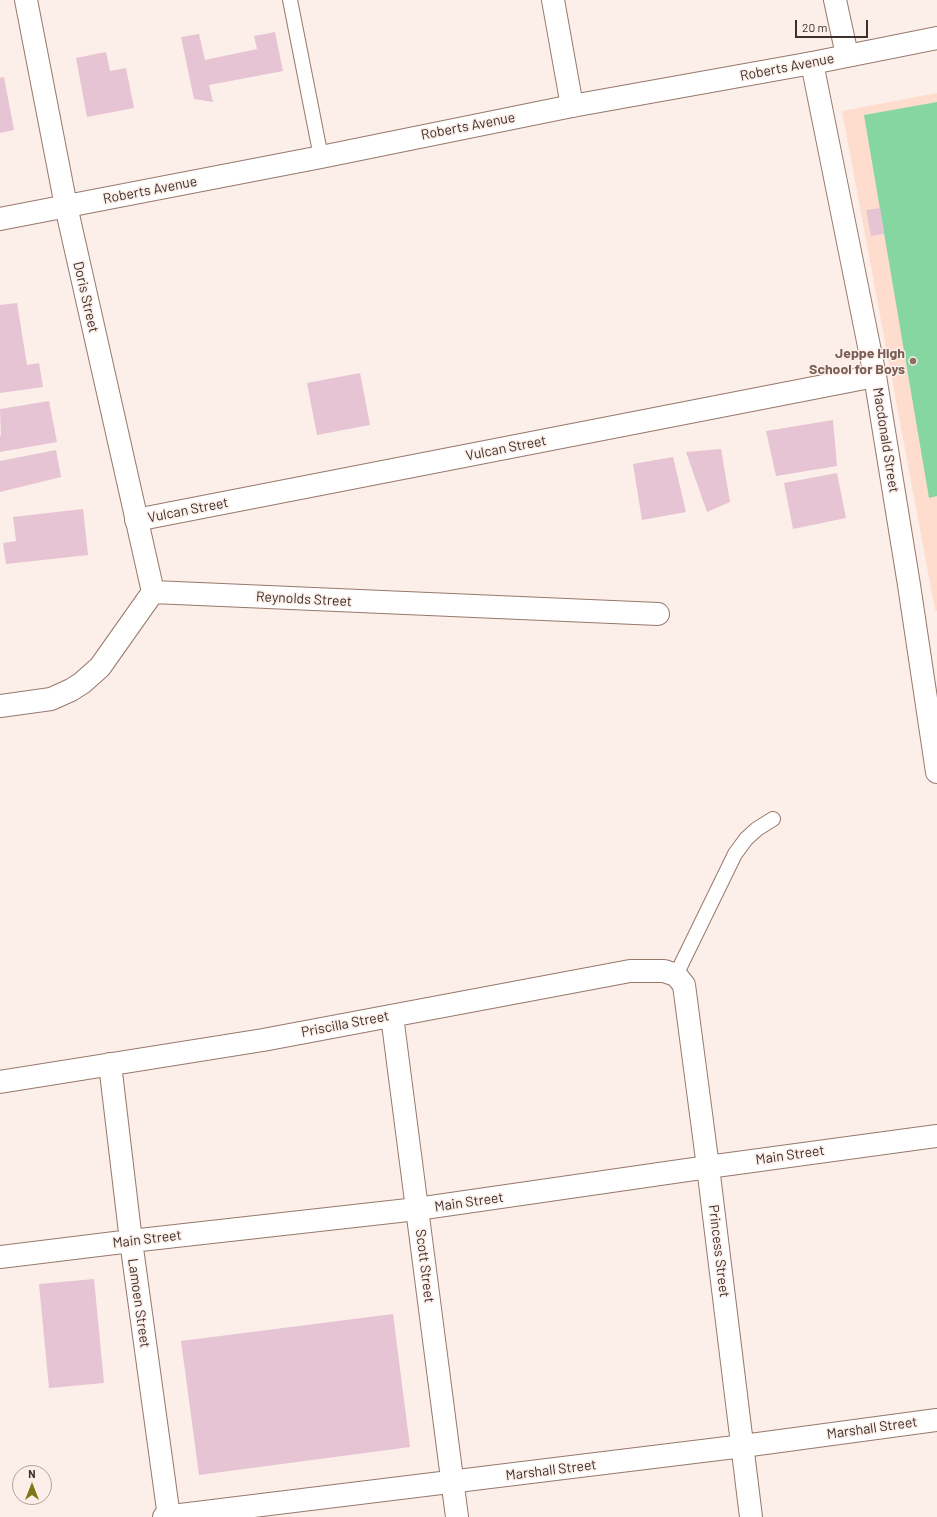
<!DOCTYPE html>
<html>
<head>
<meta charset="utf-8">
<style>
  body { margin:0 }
  #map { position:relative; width:937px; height:1517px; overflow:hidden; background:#fceee8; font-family:Barlow,sans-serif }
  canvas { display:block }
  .north { position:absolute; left:12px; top:1465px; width:40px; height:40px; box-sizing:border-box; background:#fceee8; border:1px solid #b0a29c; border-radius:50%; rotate:0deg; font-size:11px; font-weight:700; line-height:16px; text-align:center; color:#3d302a }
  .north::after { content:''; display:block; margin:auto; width:14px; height:18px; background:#7e7518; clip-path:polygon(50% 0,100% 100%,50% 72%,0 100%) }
  .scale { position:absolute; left:795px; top:20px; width:73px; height:18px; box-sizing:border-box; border:2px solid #3d302a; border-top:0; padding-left:5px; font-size:12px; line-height:14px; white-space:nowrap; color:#3d302a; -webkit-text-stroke:3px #fceee8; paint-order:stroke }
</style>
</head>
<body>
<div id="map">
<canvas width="937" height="1517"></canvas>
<div class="north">N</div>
<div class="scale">20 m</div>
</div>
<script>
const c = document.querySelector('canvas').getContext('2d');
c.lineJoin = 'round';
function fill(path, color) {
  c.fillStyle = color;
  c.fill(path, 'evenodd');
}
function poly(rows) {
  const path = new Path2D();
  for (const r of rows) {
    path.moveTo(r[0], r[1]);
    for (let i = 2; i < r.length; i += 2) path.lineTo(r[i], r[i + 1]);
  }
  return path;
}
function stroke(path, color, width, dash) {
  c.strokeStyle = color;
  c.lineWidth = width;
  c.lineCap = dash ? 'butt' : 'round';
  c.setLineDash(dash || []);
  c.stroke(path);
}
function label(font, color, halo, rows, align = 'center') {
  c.font = font + ' Barlow,sans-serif';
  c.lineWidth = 3;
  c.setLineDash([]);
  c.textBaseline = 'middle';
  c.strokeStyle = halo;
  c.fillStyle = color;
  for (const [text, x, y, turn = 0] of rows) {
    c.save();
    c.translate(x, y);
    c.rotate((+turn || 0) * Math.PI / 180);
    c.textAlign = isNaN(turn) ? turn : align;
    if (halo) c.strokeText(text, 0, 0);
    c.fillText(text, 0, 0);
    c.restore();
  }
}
fill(poly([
  [937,93,937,611,935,610,842,111]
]), '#feddce');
fill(poly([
  [937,102,937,496,929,498,864,115]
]), '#86d6a2');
fill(poly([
  [275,32,283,71,209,85,213,102,194,99,181,37,199,34,205,60,257,49,254,36],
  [106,52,110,71,126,68,134,108,87,117,76,58],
  [4,77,14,130,0,133,0,78],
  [880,208,884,234,871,236,866,210],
  [17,303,27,365,39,363,43,387,0,393,0,305],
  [360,373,370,425,317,435,307,383],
  [49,401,57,442,0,452,0,436,1,435,0,409],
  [833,420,837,466,776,476,766,431],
  [721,449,730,502,707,512,686,452],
  [56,450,61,477,0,492,0,461],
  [673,457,686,512,642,520,633,464],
  [837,473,846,518,793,529,784,483],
  [83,509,88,555,6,564,3,543,16,541,13,517],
  [94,1279,104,1383,49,1388,39,1284],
  [393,1314,410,1447,199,1475,181,1341]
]), '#e6c4d3');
const lane = poly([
  [290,0,321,157],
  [676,975,735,854,746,839,757,829,773,819]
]);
const street = poly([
  [26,0,66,206,153,592],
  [553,0,572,106],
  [835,0,847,55],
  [812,63,875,376,909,585,937,772],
  [136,520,875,376],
  [0,706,51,699,71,690,82,683,100,667,153,592,658,614],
  [392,1016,457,1517],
  [110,1064,131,1241,169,1517],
  [0,1082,263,1040,630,971,664,971,676,975,684,985,708,1167,751,1517],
  [0,1257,131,1241,417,1209,708,1167,937,1136],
  [164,1517,743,1446,937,1420]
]);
const secondary = poly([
  [0,219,321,157,572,106,812,63,937,38]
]);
stroke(lane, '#97786b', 16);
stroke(street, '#97786b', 24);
stroke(secondary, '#97786b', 24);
stroke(lane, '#fff', 14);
stroke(street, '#fff', 22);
stroke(secondary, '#fff', 22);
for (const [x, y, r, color] of [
  [913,361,4,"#8d6e63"]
]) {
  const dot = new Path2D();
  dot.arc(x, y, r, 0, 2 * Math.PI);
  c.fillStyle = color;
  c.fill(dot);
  stroke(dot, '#fceee8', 1.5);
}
label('14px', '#3d302a', '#fceee8', [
  ["Roberts Avenue",787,67,-11],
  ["Roberts Avenue",468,126,-11],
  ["Roberts Avenue",150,190,-11],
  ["Doris Street",86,297,77],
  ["Macdonald Street",886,440,81],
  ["Vulcan Street",506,448,-11],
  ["Vulcan Street",188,510,-11],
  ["Reynolds Street",304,599,3],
  ["Priscilla Street",345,1024,-11],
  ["Main Street",790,1155,-8],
  ["Main Street",469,1202,-8],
  ["Main Street",147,1239,-7],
  ["Princess Street",719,1251,83],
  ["Scott Street",425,1266,83],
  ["Lamoen Street",139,1303,82],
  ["Marshall Street",872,1428,-8],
  ["Marshall Street",551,1470,-7]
]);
label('bold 14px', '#785e54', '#fceee8', [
  ["Jeppe High",905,353],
  ["School for Boys",905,369]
], 'right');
</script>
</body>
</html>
